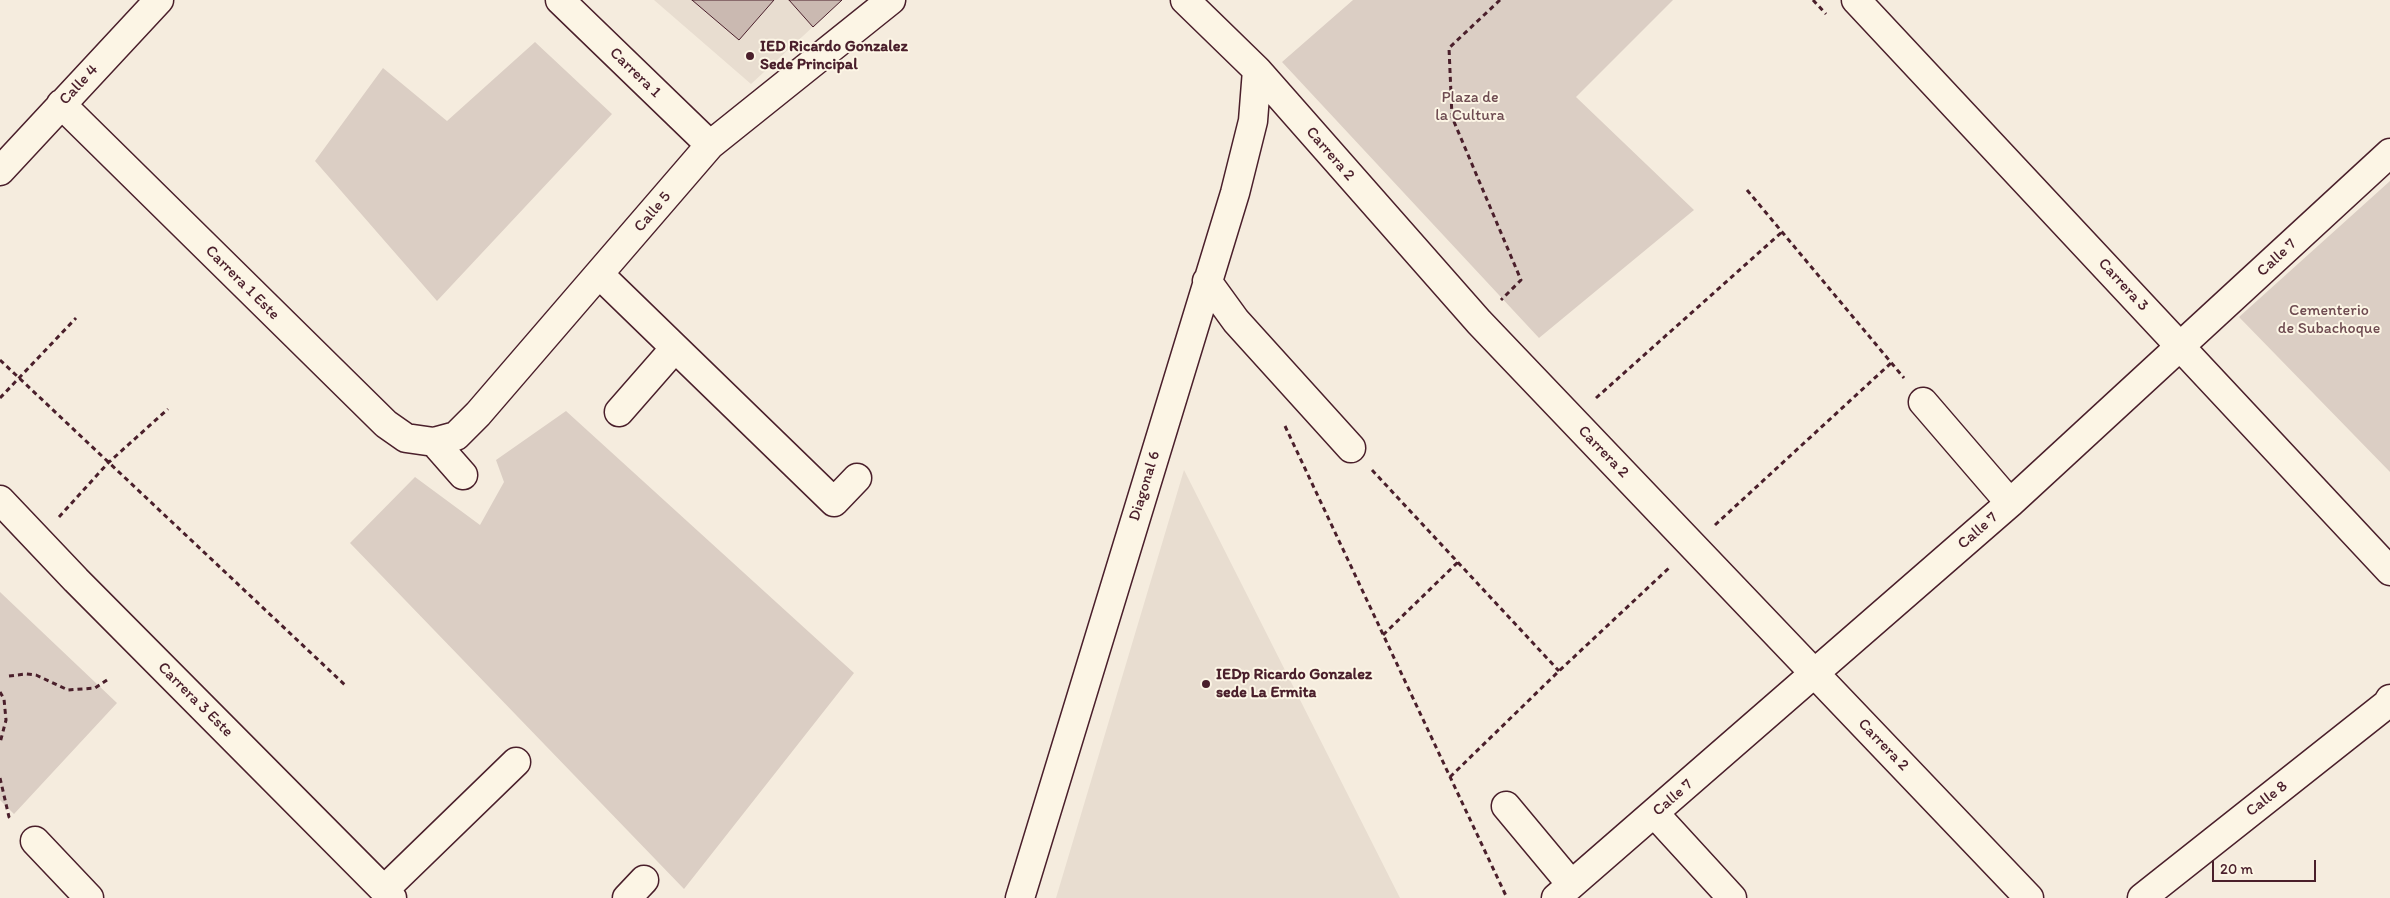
<!DOCTYPE html>
<html>
<head>
<meta charset="utf-8">
<style>
  body { margin:0 }
  #map { position:relative; width:2390px; height:898px; overflow:hidden; background:#f5ecde; font-family:Itim,sans-serif }
  canvas { display:block }
  .scale { position:absolute; left:2212px; top:860px; width:104px; height:22px; box-sizing:border-box; border:2px solid #4a1f2b; border-top:0; padding-left:6px; font-size:15px; line-height:18px; white-space:nowrap; color:#4a1f2b; -webkit-text-stroke:4px #fcf5e5; paint-order:stroke }
</style>
</head>
<body>
<div id="map">
<canvas width="2390" height="898"></canvas>
<div class="scale">20 m</div>
</div>
<script>
const c = document.querySelector('canvas').getContext('2d');
c.lineJoin = 'round';
function fill(path, color) {
  c.fillStyle = color;
  c.fill(path, 'evenodd');
}
function poly(rows) {
  const path = new Path2D();
  for (const r of rows) {
    path.moveTo(r[0], r[1]);
    for (let i = 2; i < r.length; i += 2) path.lineTo(r[i], r[i + 1]);
  }
  return path;
}
function stroke(path, color, width, dash) {
  c.strokeStyle = color;
  c.lineWidth = width;
  c.lineCap = dash ? 'butt' : 'round';
  c.setLineDash(dash || []);
  c.stroke(path);
}
function label(font, color, halo, rows, align = 'center') {
  c.font = font + ' Itim,sans-serif';
  c.lineWidth = 4;
  c.setLineDash([]);
  c.textBaseline = 'middle';
  c.strokeStyle = halo;
  c.fillStyle = color;
  for (const [text, x, y, turn = 0] of rows) {
    c.save();
    c.translate(x, y);
    c.rotate((+turn || 0) * Math.PI / 180);
    c.textAlign = isNaN(turn) ? turn : align;
    if (halo) c.strokeText(text, 0, 0);
    c.fillText(text, 0, 0);
    c.restore();
  }
}
fill(poly([
  [654,0,842,0,751,84],
  [1184,470,1400,898,1056,898]
]), '#e8ddd0');
fill(poly([
  [1353,0,1673,0,1576,97,1694,210,1539,338,1282,62],
  [535,42,612,114,437,301,315,161,383,68,447,121],
  [2390,181,2390,472,2239,317],
  [566,411,854,673,684,889,350,543,415,477,480,525,504,482,496,460],
  [0,592,117,703,14,814,0,800]
]), '#dbcec4');
const building = poly([
  [692,0,774,0,739,40,692,0],
  [789,0,842,0,813,27,789,0]
]);
fill(building, '#cab9b1');
stroke(building, '#4a1f2b', 1);
const minor = poly([
  [560,0,710,145],
  [1185,0,1257,70,1479,322,2029,898],
  [1856,0,2390,571],
  [61,104,386,424,406,438,434,442,456,436,478,414,710,145,891,0],
  [0,171,159,0],
  [600,275,834,502,857,478],
  [1207,281,1236,321,1351,448],
  [1923,402,2010,503],
  [619,412,675,348],
  [434,442,463,475],
  [0,500,76,580,392,898],
  [1506,806,1571,884],
  [1655,814,1732,898],
  [35,841,89,898],
  [384,890,516,762],
  [627,898,644,880],
  [1020,898,1235,193,1253,121,1257,70],
  [1556,898,2010,503,2390,153],
  [2142,898,2387,704,2390,699]
]);
stroke(minor, '#4a1f2b', 31);
stroke(poly([
  [1500,0,1449,48,1452,117,1521,280,1501,300],
  [1813,0,1826,14],
  [1747,190,1904,378],
  [0,360,346,686],
  [0,398,76,318],
  [1596,398,1782,232],
  [1285,426,1507,898],
  [1372,470,1559,671],
  [59,517,108,463,168,409],
  [1715,525,1891,363],
  [1383,635,1458,562],
  [9,676,26,674,36,675,68,690,95,688,107,680],
  [0,692,4,699,6,720,0,743],
  [1450,777,1559,671,1670,567],
  [0,778,9,817,12,820]
]), '#4a1f2b', 3, [5, 4]);
stroke(minor, '#fcf5e5', 28);
for (const [x, y, r, color] of [
  [750,56,5,"#4a1f2b"],
  [1206,684,5,"#4a1f2b"]
]) {
  const dot = new Path2D();
  dot.arc(x, y, r, 0, 2 * Math.PI);
  c.fillStyle = color;
  c.fill(dot);
  stroke(dot, '#fcf5e5', 2);
}
label('bold 16px', '#4a1f2b', '#fcf5e5', [
  ["IED Ricardo Gonzalez",760,47],
  ["Sede Principal",760,65],
  ["IEDp Ricardo Gonzalez",1216,675],
  ["sede La Ermita",1216,693]
], 'left');
label('16px', '#4a1f2b', '#fcf5e5', [
  ["Carrera 1",635,73,44],
  ["Calle 4",79,85,-47],
  ["Carrera 2",1330,154,49],
  ["Calle 5",653,212,-50],
  ["Calle 7",2277,258,-43],
  ["Carrera 1 Este",242,283,45],
  ["Carrera 3",2123,285,47],
  ["Carrera 2",1603,452,46],
  ["Diagonal 6",1145,486,-73],
  ["Calle 7",1978,531,-41],
  ["Carrera 3 Este",195,700,45],
  ["Carrera 2",1883,745,46],
  ["Calle 7",1673,798,-41],
  ["Calle 8",2267,799,-38]
]);
label('16px', '#6e4b51', '#fcf5e5', [
  ["Plaza de",1470,98],
  ["la Cultura",1470,116],
  ["Cementerio",2329,311],
  ["de Subachoque",2329,329]
]);
</script>
</body>
</html>
